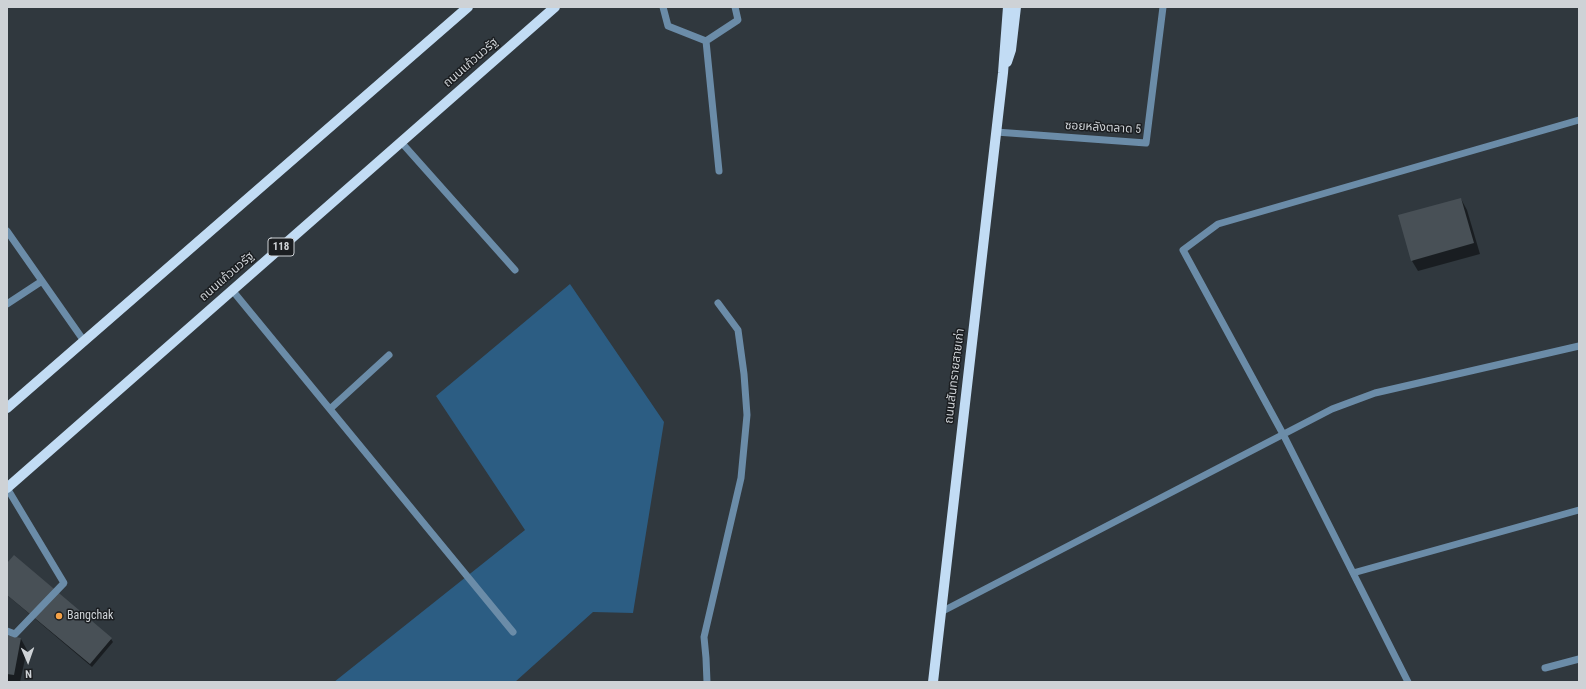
<!DOCTYPE html>
<html>
<head>
<meta charset="utf-8">
<style>
  body { margin:0 }
  #map { position:relative; width:1586px; height:689px; overflow:hidden; background:#30383e; font-family:"Roboto Condensed",sans-serif }
  canvas { display:block }
  .frame { position:absolute; inset:0; border:8px solid #ced2d6; pointer-events:none }
  .north { position:absolute; left:8px; top:641px; width:40px; height:40px; -webkit-text-stroke:3px #1b1e21; paint-order:stroke; rotate:178deg; font-size:11px; font-weight:700; line-height:16px; text-align:center; color:#ced2d6 }
  .north::after { content:''; display:block; margin:auto; width:14px; height:18px; background:#ced2d6; clip-path:polygon(50% 0,100% 100%,50% 72%,0 100%) }
</style>
</head>
<body>
<div id="map">
<canvas width="1586" height="689"></canvas>
<div class="frame"></div>
<div class="north">N</div>
</div>
<script>
const c = document.querySelector('canvas').getContext('2d');
c.lineJoin = 'round';
function fill(path, color) {
  c.fillStyle = color;
  c.fill(path, 'evenodd');
}
function poly(rows) {
  const path = new Path2D();
  for (const r of rows) {
    path.moveTo(r[0], r[1]);
    for (let i = 2; i < r.length; i += 2) path.lineTo(r[i], r[i + 1]);
  }
  return path;
}
function stroke(path, color, width, dash) {
  c.strokeStyle = color;
  c.lineWidth = width;
  c.lineCap = dash ? 'butt' : 'round';
  c.setLineDash(dash || []);
  c.stroke(path);
}
function label(font, color, halo, rows, align = 'center') {
  c.font = font + ' "Roboto Condensed","Noto Sans Thai",sans-serif';
  c.lineWidth = 3;
  c.setLineDash([]);
  c.textBaseline = 'middle';
  c.strokeStyle = halo;
  c.fillStyle = color;
  for (const [text, x, y, turn = 0] of rows) {
    c.save();
    c.translate(x, y);
    c.rotate((+turn || 0) * Math.PI / 180);
    c.textAlign = isNaN(turn) ? turn : align;
    if (halo) c.strokeText(text, 0, 0);
    c.fillText(text, 0, 0);
    c.restore();
  }
}
fill(poly([
  [570,284,664,422,633,613,593,612,515,682,334,682,525,530,436,396]
]), '#2c5d83');
fill(poly([
  [1461,199,1467,210,1480,254,1418,271,1412,261],
  [7,565,111,639,113,642,92,667,7,595],
  [7,636,21,639,27,650,20,682,7,682]
]), '#0007');
fill(poly([
  [1461,198,1474,243,1411,261,1398,215],
  [14,555,112,638,90,664,7,595,7,563],
  [7,635,21,638,14,675,7,674]
]), '#485056');
stroke(poly([
  [663,7,668,26,706,41],
  [996,132,1146,143,1163,7],
  [401,142,515,270],
  [719,171,706,41,738,20,735,7],
  [7,231,84,341],
  [232,290,513,632],
  [7,304,42,281],
  [330,409,389,355],
  [1353,573,1579,510],
  [941,612,1332,409,1375,393,1579,346],
  [7,631,15,634,64,583,7,488],
  [1545,668,1579,659],
  [707,682,706,658,704,637,741,478,747,415,744,374,738,330,718,303],
  [1408,682,1283,434,1183,250,1218,224,1579,120]
]), '#6b8ca8', 7);
stroke(poly([
  [1007,62,1011,50,1016,7],
  [7,408,468,7],
  [7,488,555,7],
  [933,682,1003,73,1008,7]
]), '#c2dcf4', 10);
for (const [x, y, r, color] of [
  [59,616,4,"#f6a247"]
]) {
  const dot = new Path2D();
  dot.arc(x, y, r, 0, 2 * Math.PI);
  c.fillStyle = color;
  c.fill(dot);
  stroke(dot, '#1b1e21', 1.5);
}
for (const [x, y, w] of [
  [281,247,26]
]) {
  const box = new Path2D();
  box.roundRect(x - w / 2, y - 9, w, 18, 3);
  c.fillStyle = '#1b1e21';
  c.fill(box);
  stroke(box, '#ced2d6', 1);
}
label('bold 11px', '#ced2d6', null, [
  ["118",281,247]
]);
label('12px', '#ced2d6', '#1b1e21', [
  ["ถนนแก้วนวรัฐ",471,63,-41],
  ["ซอยหลังตลาด 5",1103,128,3],
  ["ถนนแก้วนวรัฐ",227,277,-41],
  ["ถนนสันทรายสายเก่า",955,376,-83]
]);
label('12px', '#ced2d6', '#1b1e21', [
  ["Bangchak",67,616]
], 'left');
</script>
</body>
</html>
